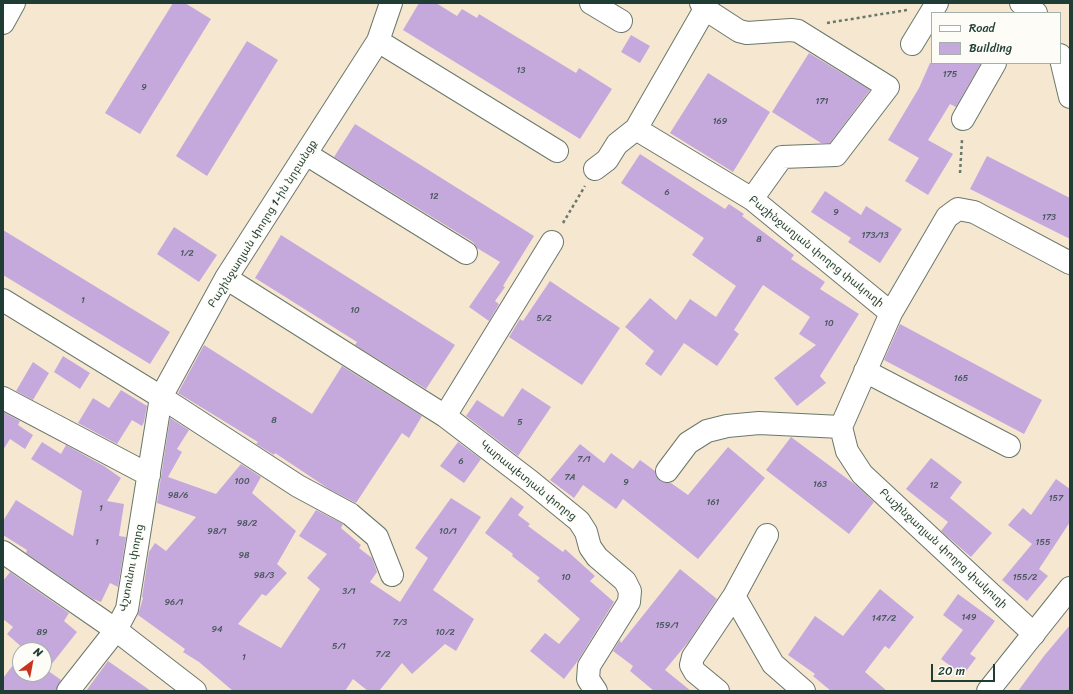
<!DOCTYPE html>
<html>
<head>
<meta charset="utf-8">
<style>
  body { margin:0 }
  #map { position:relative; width:1073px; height:694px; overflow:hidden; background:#f6e7d1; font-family:Sriracha,sans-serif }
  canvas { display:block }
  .frame { position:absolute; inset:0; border:4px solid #1f3d34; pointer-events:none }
  .legend { position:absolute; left:931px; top:12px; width:130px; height:52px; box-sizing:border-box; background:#fdfcf7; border:1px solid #a4b0a9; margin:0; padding:5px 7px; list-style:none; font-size:12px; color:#1f3d34 }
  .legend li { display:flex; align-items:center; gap:8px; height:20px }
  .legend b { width:20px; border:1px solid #a4b0a9 }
  .north { position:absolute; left:12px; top:642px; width:40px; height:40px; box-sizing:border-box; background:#fdfcf7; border:1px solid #a4b0a9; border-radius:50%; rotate:32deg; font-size:11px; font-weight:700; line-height:16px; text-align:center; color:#1f3d34 }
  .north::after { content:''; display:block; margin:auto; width:14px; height:18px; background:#c8321e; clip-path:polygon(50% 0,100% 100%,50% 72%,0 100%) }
  .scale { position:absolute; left:931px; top:664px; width:64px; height:18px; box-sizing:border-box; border:2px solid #1f3d34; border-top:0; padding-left:5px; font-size:12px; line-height:14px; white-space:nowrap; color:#1f3d34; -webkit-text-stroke:3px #fdfcf7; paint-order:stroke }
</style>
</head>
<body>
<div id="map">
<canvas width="1073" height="694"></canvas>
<div class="frame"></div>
<ul class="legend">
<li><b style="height:5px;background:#fff"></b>Road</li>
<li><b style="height:11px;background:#c6a9dc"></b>Building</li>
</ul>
<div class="north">N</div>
<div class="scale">20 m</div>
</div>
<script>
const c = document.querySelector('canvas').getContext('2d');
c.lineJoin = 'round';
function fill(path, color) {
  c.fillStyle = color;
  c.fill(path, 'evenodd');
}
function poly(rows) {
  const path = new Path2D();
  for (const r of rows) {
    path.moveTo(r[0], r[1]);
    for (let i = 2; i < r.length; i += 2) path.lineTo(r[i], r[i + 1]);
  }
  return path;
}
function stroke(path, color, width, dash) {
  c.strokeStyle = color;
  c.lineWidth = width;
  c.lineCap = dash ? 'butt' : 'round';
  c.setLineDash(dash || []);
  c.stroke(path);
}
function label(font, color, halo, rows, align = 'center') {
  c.font = font + ' Sriracha,"Noto Sans Armenian",sans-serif';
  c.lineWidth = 3.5;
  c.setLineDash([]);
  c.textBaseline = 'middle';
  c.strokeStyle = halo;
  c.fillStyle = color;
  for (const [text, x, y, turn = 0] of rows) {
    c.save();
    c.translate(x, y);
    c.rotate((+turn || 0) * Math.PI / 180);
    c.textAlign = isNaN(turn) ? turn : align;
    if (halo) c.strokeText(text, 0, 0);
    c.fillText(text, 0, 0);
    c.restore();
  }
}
fill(poly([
  [173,3,185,3,211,19,140,134,105,113],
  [419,3,436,3,457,16,462,9,477,18,479,14,576,73,579,68,612,89,580,139,403,30],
  [631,35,650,46,640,63,621,52],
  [247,41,278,60,207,176,176,156],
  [809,53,870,90,830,143,821,143,772,112],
  [930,63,981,63,956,107,950,104,928,140,953,154,928,195,905,181,919,158,888,140,919,88],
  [708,73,770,112,733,172,670,133],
  [355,124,534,236,503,286,505,287,495,301,499,304,489,321,469,307,500,262,477,248,473,242,334,157],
  [640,154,725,209,729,204,744,214,742,216,794,255,791,259,825,282,820,289,859,314,820,376,826,383,797,406,774,378,816,345,799,334,810,317,763,285,734,330,739,334,717,366,684,343,661,376,645,364,654,351,625,327,650,298,676,320,690,299,716,317,736,286,692,255,704,238,621,183],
  [987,156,1070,198,1070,239,970,189],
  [825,191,861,215,866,206,902,229,880,263,848,242,851,238,811,212],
  [174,227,217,255,199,282,157,254],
  [3,230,170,332,150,364,3,275],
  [281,235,455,345,426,389,355,345,357,342,255,278],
  [550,281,620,328,582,385,509,337,520,319,523,321],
  [900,324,1042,400,1024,434,884,360],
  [204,345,312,414,342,366,422,416,409,438,402,433,356,503,329,489,275,453,274,455,256,444,258,442,178,393],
  [63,356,90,373,80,389,54,372],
  [33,362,49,373,33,400,16,391],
  [522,388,551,407,518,456,466,416,477,400,503,417],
  [121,390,147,406,144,422,142,426,132,420,117,444,78,423,93,398,109,408],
  [3,412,20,421,18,425,33,435,25,449,10,439,3,450],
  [170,418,189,430,177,449,182,452,168,477,216,494,241,464,261,477,252,493,296,531,277,564,287,573,266,596,262,594,238,624,281,648,320,589,307,578,327,554,299,536,316,510,343,524,341,528,361,545,359,548,372,558,377,572,370,582,400,602,428,558,415,548,451,498,481,517,433,590,474,619,456,651,445,644,412,674,402,663,379,691,368,691,353,679,345,691,233,691,199,662,183,652,185,649,138,615,143,598,142,597,149,552,155,543,166,551,196,517,157,503],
  [791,437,857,486,874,502,849,534,766,470],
  [42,442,61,454,66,445,104,466,121,478,107,501,124,504,119,536,126,537,118,587,110,583,101,602,93,599,26,553,27,550,3,535,3,521,16,500,73,536,82,491,31,459],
  [458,442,481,459,464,483,440,466],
  [580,444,604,463,611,453,633,469,640,460,655,471,656,476,660,481,671,483,688,495,728,447,765,478,698,559,623,499,616,509,583,485,574,498,550,480],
  [931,458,962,482,950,498,992,533,971,557,941,531,948,522,906,489],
  [1056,479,1070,489,1070,522,1039,569,1048,576,1027,601,1002,580,1032,544,1008,525,1023,508,1031,515],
  [511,497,524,507,518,515,530,524,528,526,563,552,565,549,595,576,590,581,614,602,577,662,564,679,530,651,545,633,559,644,580,619,537,581,540,578,512,556,513,554,485,533],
  [680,569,717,599,689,641,665,670,691,691,654,691,630,671,633,666,613,651,620,640,621,643],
  [10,572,69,613,64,621,77,632,47,670,61,680,56,691,3,691,3,678,20,656,20,674,44,674,44,650,25,650,7,634,13,627,3,619,3,581],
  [880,589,914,617,889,649,885,646,865,672,887,691,831,691,813,676,815,674,788,655,815,616,843,636],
  [958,594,995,621,970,654,976,658,963,675,941,659,963,630,943,615],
  [1070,625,1070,691,1018,691,1044,656],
  [108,661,151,691,86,691]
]), '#c6a9dc');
const minor = poly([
  [591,3,621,21],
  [701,3,705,9,636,129,752,199,891,313,841,427,847,451,862,474,1034,634],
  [1021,3,1036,13],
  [705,9,739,31,747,33,791,30,798,31,888,87,836,155,782,157,752,199],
  [3,23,14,3],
  [378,41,557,151],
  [912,44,937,3],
  [1060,55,1070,97],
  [963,119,995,63],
  [306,154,466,253],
  [595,169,607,160,617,144,636,129],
  [226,278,445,416,530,481,579,521,586,532,590,547,597,557,625,581,630,591,629,602,589,666,588,679,596,691],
  [3,300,161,397,298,486,350,514,377,537,392,575],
  [891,313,947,217,958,209,974,212,1070,263],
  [865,371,1009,446],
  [3,398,149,475],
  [445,416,552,242],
  [667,471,688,443,707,431,727,426,759,423,841,427],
  [3,552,116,630,195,691],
  [734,596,773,664,804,691],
  [68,691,116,630,127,609,161,397,226,278,378,41,391,3],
  [718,691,695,672,691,665,693,657,734,596,767,535]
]);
const major = poly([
  [988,691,1070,588]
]);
stroke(minor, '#6a786b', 24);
stroke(major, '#6a786b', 24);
stroke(poly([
  [827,23,907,10],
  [960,173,962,140],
  [563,223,585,186]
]), '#6a786b', 2.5, [3, 3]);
stroke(minor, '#fff', 22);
stroke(major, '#fff', 22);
label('9px', '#49585e', null, [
  ["13",521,71],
  ["175",950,75],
  ["9",144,88],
  ["171",822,102],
  ["169",720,122],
  ["6",667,193],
  ["12",434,197],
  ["9",836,213],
  ["173",1049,218],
  ["173/13",875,236],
  ["8",759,240],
  ["1/2",187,254],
  ["1",83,301],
  ["10",355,311],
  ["5/2",544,319],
  ["10",829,324],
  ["165",961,379],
  ["8",274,421],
  ["5",520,423],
  ["7/1",584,460],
  ["6",461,462],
  ["7A",570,478],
  ["100",242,482],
  ["9",626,483],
  ["163",820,485],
  ["12",934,486],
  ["98/6",178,496],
  ["157",1056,499],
  ["161",713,503],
  ["1",101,509],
  ["98/2",247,524],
  ["98/1",217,532],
  ["10/1",448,532],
  ["1",97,543],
  ["155",1043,543],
  ["98",244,556],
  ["98/3",264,576],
  ["10",566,578],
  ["155/2",1025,578],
  ["3/1",349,592],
  ["96/1",174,603],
  ["149",969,618],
  ["147/2",884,619],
  ["7/3",400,623],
  ["159/1",667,626],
  ["94",217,630],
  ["89",42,633],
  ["10/2",445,633],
  ["5/1",339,647],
  ["7/2",383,655],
  ["1",244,658]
]);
label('11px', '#1f3d34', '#fdfcf7', [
  ["Բաշինջաղյան փողոց 1-ին նրբանցք",263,224,-58],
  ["Բաշինջաղյան փողոց փակուղի",816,252,39],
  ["Կարապետյան փողոց",528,481,39],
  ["Բաշինջաղյան փողոց փակուղի",943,549,43],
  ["Վշտունու փողոց",132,568,-79]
]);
</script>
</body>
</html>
